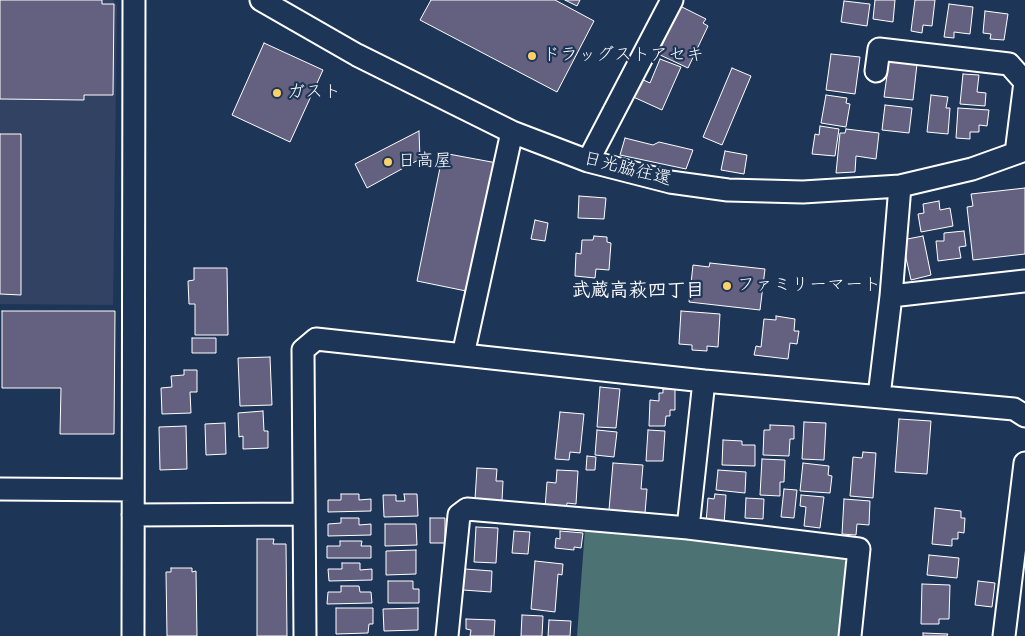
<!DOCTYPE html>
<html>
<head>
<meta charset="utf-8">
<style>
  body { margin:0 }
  canvas { display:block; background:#1d3557 }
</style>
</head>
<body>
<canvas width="1025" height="636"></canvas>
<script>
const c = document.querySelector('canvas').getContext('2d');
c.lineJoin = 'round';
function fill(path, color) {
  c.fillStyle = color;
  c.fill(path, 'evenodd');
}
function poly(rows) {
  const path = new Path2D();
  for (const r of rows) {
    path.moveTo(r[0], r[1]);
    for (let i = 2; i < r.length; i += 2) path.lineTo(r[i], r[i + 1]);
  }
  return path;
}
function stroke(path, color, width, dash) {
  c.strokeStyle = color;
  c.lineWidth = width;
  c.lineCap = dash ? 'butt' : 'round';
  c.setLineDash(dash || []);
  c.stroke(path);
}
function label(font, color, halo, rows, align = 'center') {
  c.font = font + ' "Architects Daughter","Klee One",sans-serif';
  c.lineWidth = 4.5;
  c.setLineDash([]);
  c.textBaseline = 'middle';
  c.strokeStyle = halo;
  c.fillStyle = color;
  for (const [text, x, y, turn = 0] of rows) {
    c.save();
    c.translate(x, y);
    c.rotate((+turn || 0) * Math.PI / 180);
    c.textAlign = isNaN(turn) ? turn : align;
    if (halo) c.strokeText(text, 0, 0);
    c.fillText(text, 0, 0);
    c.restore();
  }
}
fill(poly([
  [0,0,113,0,117,5,113,305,0,304]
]), '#324263');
fill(poly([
  [585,529,842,555,848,560,842,636,577,636]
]), '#4d7274');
const building = poly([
  [0,0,102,0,102,4,114,4,113,95,84,95,84,100,0,99,0,0],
  [431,0,555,0,594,21,557,92,420,20,431,0],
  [565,0,580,0,577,6,565,0],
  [875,0,895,0,893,22,873,19,875,0],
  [915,0,935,0,932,26,923,25,922,33,911,31,915,0],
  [844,1,870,4,867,26,841,22,844,1],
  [949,4,973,7,970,34,954,32,954,38,944,37,949,4],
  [680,6,706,19,703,23,708,26,688,68,658,54,680,6],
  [985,11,1008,14,1004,40,990,39,991,34,983,33,985,11],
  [264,43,323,70,290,142,232,115,264,43],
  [831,54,860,57,855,94,826,90,831,54],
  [660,59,681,67,662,110,629,95,637,77,650,83,660,59],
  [889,61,917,64,913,100,884,97,889,61],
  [732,68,751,76,722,145,703,137,732,68],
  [963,74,979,75,977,92,986,93,985,106,960,104,963,74],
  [826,95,847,98,846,103,850,104,846,127,821,123,826,95],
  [931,95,948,97,946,108,950,108,948,134,927,132,931,95],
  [885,105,912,108,909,133,882,130,885,105],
  [958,108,989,110,987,126,979,125,979,132,970,132,970,139,956,138,958,108],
  [820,126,839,129,835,156,812,154,815,134,819,135,820,126],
  [846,129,879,133,876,159,856,156,855,172,836,173,840,133,845,133,846,129],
  [419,131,420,159,367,188,355,164,419,131],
  [0,134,21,134,21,295,0,294,0,134],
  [625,138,653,145,659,142,693,150,686,169,620,155,625,138],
  [725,151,747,155,744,174,721,170,725,151],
  [443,153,497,163,471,292,417,281,443,153],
  [1025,188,1025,254,973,260,967,207,973,206,971,194,1025,188],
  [579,196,606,198,604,219,578,218,579,196],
  [939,201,940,210,950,208,953,226,921,232,918,214,924,213,923,204,939,201],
  [535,220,548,223,545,241,531,239,535,220],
  [964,231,966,246,959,247,961,258,938,261,936,241,944,241,944,233,964,231],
  [594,236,607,237,607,242,611,243,609,270,596,269,595,278,575,276,576,253,581,254,582,240,593,240,594,236],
  [923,236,931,275,911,280,902,240,923,236],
  [710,263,765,269,760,310,689,302,693,265,709,267,710,263],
  [194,268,227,268,228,335,195,335,195,304,189,304,188,281,194,280,194,268],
  [2,311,115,311,114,434,60,434,61,388,2,388,2,311],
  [681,311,720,314,718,347,707,346,707,351,692,350,692,345,679,344,681,311],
  [776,316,795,319,794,331,799,331,797,344,790,343,788,359,754,355,756,346,761,347,764,319,776,320,776,316],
  [192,338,216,338,216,353,192,353,192,338],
  [270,357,272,405,240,406,238,358,270,357],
  [184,370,197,370,197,392,190,392,191,413,162,414,161,388,172,387,171,376,184,375,184,370],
  [600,387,620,389,616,428,597,427,600,387],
  [663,389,675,389,675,410,670,410,670,416,666,416,665,426,649,426,650,400,659,401,659,393,663,393,663,389],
  [263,411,264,431,268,431,268,448,243,449,243,436,239,437,238,413,263,411],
  [560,412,584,414,580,453,570,452,569,460,555,459,560,412],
  [899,419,931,421,927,474,895,472,899,419],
  [804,422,826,423,824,460,802,459,804,422],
  [225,423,226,454,206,455,205,424,225,423],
  [770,425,794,426,794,439,790,439,789,456,763,455,764,430,770,430,770,425],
  [186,426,187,469,160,470,159,427,186,426],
  [597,430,617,432,614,457,595,455,597,430],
  [648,430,665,431,663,461,646,461,648,430],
  [723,440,742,441,742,445,755,445,755,466,722,465,723,440],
  [863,452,876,453,873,498,850,496,853,457,862,458,863,452],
  [587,456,596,457,595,470,586,470,587,456],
  [762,459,785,460,784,482,780,482,780,496,760,495,762,459],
  [613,463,643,465,641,489,647,489,645,513,609,510,613,463],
  [803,463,829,466,828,475,832,476,830,493,800,491,803,463],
  [477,468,497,469,496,481,503,481,502,501,475,499,477,468],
  [557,470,578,471,576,504,567,503,566,509,545,508,547,482,556,483,557,470],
  [718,470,746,472,745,493,716,490,718,470],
  [784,489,797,490,794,518,781,517,784,489],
  [341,494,359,494,359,500,371,499,371,511,328,512,328,500,341,500,341,494],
  [404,494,417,494,418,516,384,517,383,495,396,495,396,501,405,501,404,494],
  [715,494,726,495,724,525,706,523,708,498,714,499,715,494],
  [801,495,824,497,820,528,804,526,806,507,800,506,801,495],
  [746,498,764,499,763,519,745,518,746,498],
  [844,499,870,501,869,525,857,524,856,535,842,534,844,499],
  [935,508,961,511,961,518,965,518,964,533,958,532,958,539,952,539,952,546,932,544,935,508],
  [341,518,359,518,359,525,371,524,371,535,328,536,328,524,341,523,341,518],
  [430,518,445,518,445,543,430,543,430,518],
  [385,524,416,524,417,545,385,546,385,524],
  [476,527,498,528,496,563,474,562,476,527],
  [514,531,530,532,528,554,512,553,514,531],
  [560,531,583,533,581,548,574,547,574,550,555,548,556,538,560,539,560,531],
  [257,539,274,539,273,544,286,544,287,636,257,636,257,539],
  [340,541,362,541,361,546,371,546,371,558,327,558,327,546,340,546,340,541],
  [416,550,416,574,386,575,386,551,416,550],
  [929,555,959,558,957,578,927,575,929,555],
  [535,561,563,564,562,575,558,574,555,612,531,609,535,561],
  [342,563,360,563,360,570,372,569,372,580,329,581,328,569,342,569,342,563],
  [171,568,192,568,192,572,196,571,197,636,167,636,166,572,171,572,171,568],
  [465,569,492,571,491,592,463,590,465,569],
  [388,581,413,581,413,589,419,589,419,603,388,603,388,581],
  [978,581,995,583,992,607,975,605,978,581],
  [922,584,950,585,949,619,939,619,939,624,921,624,922,584],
  [341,586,359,586,360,592,371,592,372,603,327,604,328,592,341,592,341,586],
  [336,608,373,608,373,624,369,624,368,633,336,634,336,608],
  [418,608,418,630,384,631,383,609,418,608],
  [522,615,543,616,542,636,521,636,522,615],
  [466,619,495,620,494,636,470,636,471,630,466,629,466,619],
  [549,620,571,621,570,636,548,636,549,620],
  [923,633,948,634,947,636,923,636,923,633]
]);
fill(building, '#646180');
stroke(building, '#fff', 1);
const minor = poly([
  [261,0,357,55,512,132,588,161,670,182,728,190,803,192,900,186,972,169,1025,150],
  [876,71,879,49,1009,64,1025,82,1016,153],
  [588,161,672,0],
  [891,296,1025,281],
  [463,355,512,132],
  [879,396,891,296,900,186],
  [0,489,133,490],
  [133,515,304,514],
  [688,528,704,381],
  [133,636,134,0],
  [305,636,303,350,316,339,704,381,1014,409,1025,416],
  [447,636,459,515,467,509,688,528,859,549,850,636],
  [1004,636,1025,463]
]);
stroke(minor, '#fff', 25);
stroke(minor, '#1d3557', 21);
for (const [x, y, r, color] of [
  [532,56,5,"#ffd166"],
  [277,93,5,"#ffd166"],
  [388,162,5,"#ffd166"],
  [727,286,5,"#ffd166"]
]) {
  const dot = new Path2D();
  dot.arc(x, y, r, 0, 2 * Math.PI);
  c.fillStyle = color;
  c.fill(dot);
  stroke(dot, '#1d3557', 2);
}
label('18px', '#fff', '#1d3557', [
  ["ドラッグストアセキ",542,56],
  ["ガスト",287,93],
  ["日高屋",398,162],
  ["ファミリーマート",737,286]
], 'left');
label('18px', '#fff', '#1d3557', [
  ["日光脇往還",627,170,14]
]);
label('bold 19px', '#fff', '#1d3557', [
  ["武蔵高萩四丁目",638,292]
]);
</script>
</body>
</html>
